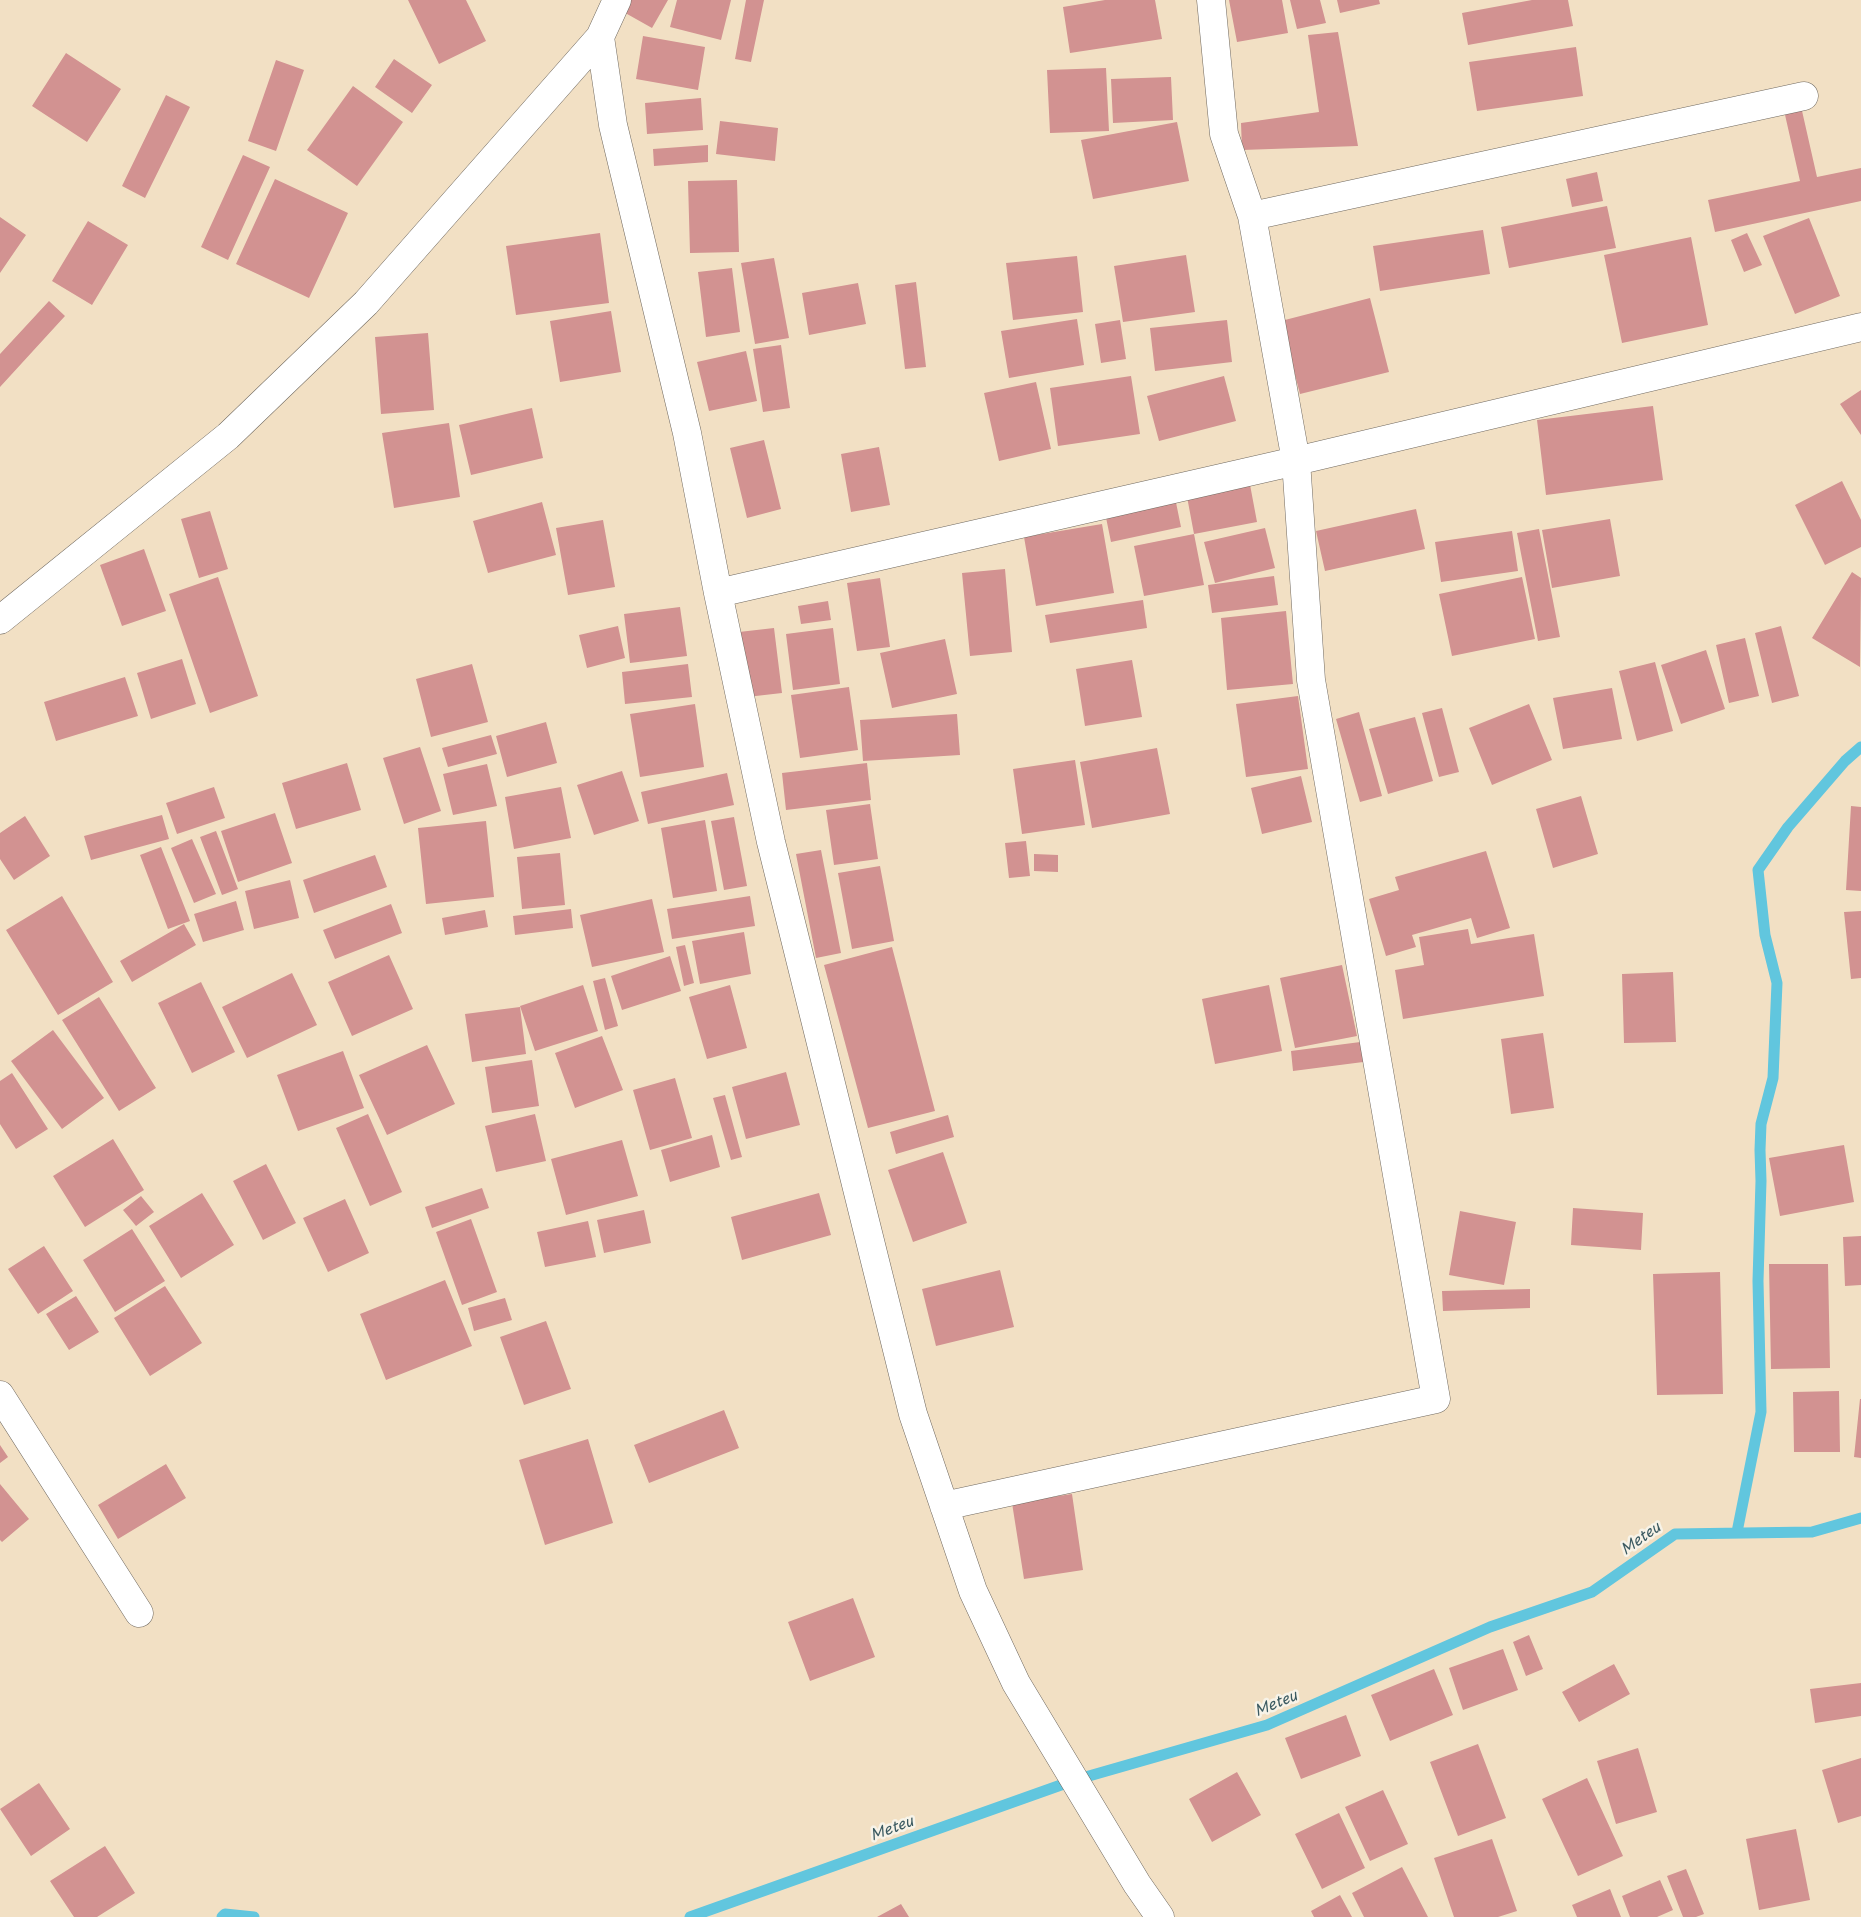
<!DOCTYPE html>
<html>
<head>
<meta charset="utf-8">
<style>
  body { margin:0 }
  canvas { display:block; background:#f2e0c4 }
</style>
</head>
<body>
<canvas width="1861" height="1917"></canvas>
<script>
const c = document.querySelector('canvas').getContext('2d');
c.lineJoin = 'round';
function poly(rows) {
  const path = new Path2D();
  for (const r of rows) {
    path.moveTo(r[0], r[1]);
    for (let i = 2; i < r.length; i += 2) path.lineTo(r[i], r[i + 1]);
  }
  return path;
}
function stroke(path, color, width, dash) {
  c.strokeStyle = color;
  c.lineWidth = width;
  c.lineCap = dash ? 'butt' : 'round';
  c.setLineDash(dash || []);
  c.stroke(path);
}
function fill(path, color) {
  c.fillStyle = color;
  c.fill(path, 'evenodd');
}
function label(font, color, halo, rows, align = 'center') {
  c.font = font + ' "Playpen Sans",sans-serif';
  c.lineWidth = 5;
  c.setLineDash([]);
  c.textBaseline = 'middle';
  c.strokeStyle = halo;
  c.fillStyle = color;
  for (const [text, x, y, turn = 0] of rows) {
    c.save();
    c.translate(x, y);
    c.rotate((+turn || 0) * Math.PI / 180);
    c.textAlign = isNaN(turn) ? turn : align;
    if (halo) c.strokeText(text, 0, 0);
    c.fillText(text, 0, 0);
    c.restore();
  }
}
stroke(poly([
  [1737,1532,1761,1412,1758,1281,1761,1181,1760,1150,1761,1124,1773,1078,1777,983,1765,935,1758,870,1788,827,1845,761,1861,747],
  [222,1917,225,1914,254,1917],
  [690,1917,1075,1780,1267,1725,1490,1627,1592,1592,1675,1534,1812,1532,1861,1518]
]), '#61c6de', 11);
fill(poly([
  [408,0,466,0,486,41,439,64],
  [626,0,668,0,652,28,620,10],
  [677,0,731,0,721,40,670,27],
  [746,0,764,0,751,62,735,59],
  [1105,0,1155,0,1162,39,1070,53,1063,7],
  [1229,0,1282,0,1288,33,1237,42],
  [1290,0,1320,0,1326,23,1297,29],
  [1337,0,1379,0,1380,4,1340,13],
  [1532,0,1568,0,1573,26,1468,45,1462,13],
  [1338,32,1358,146,1242,150,1241,123,1319,112,1308,35],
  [643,36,705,47,698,90,636,79],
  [1576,47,1583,96,1477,111,1469,62],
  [66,53,121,89,87,142,32,106],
  [394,59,432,85,412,113,375,87],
  [276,60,304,70,276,151,248,141],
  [1106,68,1109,131,1050,133,1047,70],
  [1171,77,1173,120,1113,123,1111,79],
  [353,86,403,122,357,186,307,150],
  [166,95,190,107,145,198,122,186],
  [701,98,703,130,647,134,645,103],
  [1800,102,1817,177,1861,168,1861,201,1715,232,1708,200,1800,181,1783,106],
  [720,121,778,128,775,161,716,154],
  [1177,122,1189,181,1093,199,1081,140],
  [708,145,708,162,654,166,653,149],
  [243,155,270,167,228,260,201,247],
  [1597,172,1603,201,1572,207,1566,179],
  [275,179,348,213,309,298,236,264],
  [737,180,739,252,690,253,688,181],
  [1607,206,1616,248,1509,268,1501,227],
  [0,217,26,235,0,273],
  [1809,218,1840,296,1795,314,1763,236],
  [88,221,128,245,92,305,52,281],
  [1483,230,1490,274,1380,291,1373,246],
  [600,233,609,303,516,315,506,246],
  [1747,233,1762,265,1744,272,1731,240],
  [1691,237,1708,325,1622,343,1604,255],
  [1186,255,1195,312,1123,322,1114,266],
  [1077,256,1083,312,1013,320,1006,263],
  [774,258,789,338,755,344,741,263],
  [732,268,740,332,706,337,698,272],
  [916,282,926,367,905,369,895,285],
  [858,283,866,324,809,335,802,293],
  [1370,298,1389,372,1300,394,1281,321],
  [49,301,65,316,0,387,0,354],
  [611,311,621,372,560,382,550,321],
  [1077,319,1084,365,1009,378,1001,331],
  [1120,320,1126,359,1101,363,1095,324],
  [1227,320,1232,362,1155,371,1150,328],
  [428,333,434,410,381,414,375,337],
  [781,345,790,408,763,412,753,349],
  [746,351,757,401,709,411,697,362],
  [1131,376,1140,434,1058,446,1050,388],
  [1224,376,1236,421,1159,441,1147,396],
  [1036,382,1051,449,999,461,984,393],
  [1861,390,1861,435,1840,404],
  [1653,406,1663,480,1546,495,1537,420],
  [532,408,543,458,471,475,459,425],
  [449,423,460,497,394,508,382,433],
  [764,440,781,509,747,518,730,448],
  [879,447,890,505,851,512,841,454],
  [1248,474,1257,522,1194,534,1204,585,1144,596,1134,546,1194,534,1185,486],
  [1171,478,1181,527,1111,542,1101,493],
  [1842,481,1861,520,1861,547,1825,565,1795,505],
  [542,502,556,555,488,573,473,521],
  [1416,509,1425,549,1325,571,1316,531],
  [210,511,228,569,199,578,181,519],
  [1610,519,1620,576,1552,588,1542,530],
  [603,520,615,587,568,595,556,528],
  [1102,524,1114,593,1036,606,1024,537],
  [1265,528,1275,568,1215,583,1204,542],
  [1539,529,1560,637,1538,641,1517,533],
  [1512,531,1518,571,1441,582,1435,542],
  [144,549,166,611,122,626,100,565],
  [1005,569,1012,652,970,656,962,573],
  [1852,572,1861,578,1860,667,1812,638],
  [1274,576,1278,605,1212,613,1208,585],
  [218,577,258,696,210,713,169,594],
  [1522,577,1535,639,1452,656,1439,594],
  [880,578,890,647,857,651,847,583],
  [1143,600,1147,628,1050,643,1045,615],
  [828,601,831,620,801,624,798,606],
  [680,607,687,656,630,663,624,614],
  [1286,611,1293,684,1227,690,1221,618],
  [618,626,625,658,587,668,579,635],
  [1781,626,1799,696,1772,703,1755,633],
  [774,628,782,693,747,697,739,632],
  [833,628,840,684,793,690,786,634],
  [1745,638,1759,696,1729,703,1716,645],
  [945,639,957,694,892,708,880,653],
  [1706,650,1725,709,1681,724,1661,665],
  [182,659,196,704,151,719,137,673],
  [1132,660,1142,717,1085,726,1076,669],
  [1655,662,1673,731,1637,741,1619,671],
  [472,664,488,722,431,737,416,679],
  [688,664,692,697,625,704,622,672],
  [125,677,138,716,56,741,44,702],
  [849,687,858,750,800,758,791,695],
  [1612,688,1622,739,1563,749,1553,698],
  [1298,696,1308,769,1246,777,1236,704],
  [695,704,704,767,640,777,630,714],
  [1529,704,1552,760,1492,785,1469,728],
  [1442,708,1459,772,1439,777,1422,713],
  [1359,712,1382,796,1360,802,1336,719],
  [957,714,960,755,863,761,860,720],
  [1415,717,1433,781,1388,794,1369,729],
  [546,722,557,763,507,777,496,736],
  [491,735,497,754,448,767,442,748],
  [420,747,441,811,404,824,383,758],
  [1157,748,1170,814,1092,828,1080,762],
  [1075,760,1085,825,1022,834,1013,769],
  [347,763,361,810,296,829,282,783],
  [867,763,871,800,786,810,782,773],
  [487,764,497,806,453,815,443,774],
  [622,771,639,821,594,835,577,785],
  [727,773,734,805,648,824,641,792],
  [1301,776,1312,822,1262,834,1251,788],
  [214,787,225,818,177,834,166,803],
  [561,787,571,838,514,849,505,797],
  [1581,796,1598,854,1553,868,1536,809],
  [870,804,878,859,834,865,826,810],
  [1851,806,1861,807,1861,891,1846,890],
  [275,813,292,863,238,882,221,831],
  [162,815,169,839,91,860,84,836],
  [25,816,50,856,14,880,0,859,0,833],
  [734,817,747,886,724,890,711,821],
  [705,820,717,891,673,898,661,828],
  [486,821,494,897,426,904,418,828],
  [216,831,238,889,222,895,200,837],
  [192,839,216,894,194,903,171,848],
  [1026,841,1030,876,1009,878,1005,843],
  [161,847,190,921,168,929,140,855],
  [821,850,841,953,816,958,796,854],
  [1486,851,1510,928,1477,938,1471,918,1412,935,1416,947,1386,956,1369,899,1399,890,1395,877],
  [560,853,565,905,522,909,517,857],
  [1034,854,1058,855,1058,872,1034,871],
  [375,855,387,887,314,913,303,880],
  [880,866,894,941,852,949,838,873],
  [290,880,299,918,254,929,245,891],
  [62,896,113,982,58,1015,6,930],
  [750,896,755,926,672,939,667,909],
  [652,899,664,952,592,967,580,915],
  [236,901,244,930,203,942,194,914],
  [391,904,402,933,335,959,323,930],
  [571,909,573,928,515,935,513,916],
  [485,910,488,927,445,935,442,918],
  [1861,911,1861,978,1851,979,1844,912],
  [184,924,196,945,132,982,120,961],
  [1468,929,1471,944,1534,934,1544,996,1403,1019,1395,970,1424,965,1419,937],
  [744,932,751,974,700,984,692,941],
  [685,945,694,983,684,986,676,947],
  [892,947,935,1111,868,1128,824,965],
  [389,955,413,1009,352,1036,328,982],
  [670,956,681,991,622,1010,611,976],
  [1342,965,1357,1036,1295,1048,1280,978],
  [1673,972,1676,1042,1624,1043,1622,974],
  [292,973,317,1025,247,1058,222,1007],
  [605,978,618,1026,605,1030,593,981],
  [201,982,235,1052,192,1073,158,1003],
  [583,985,598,1031,535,1051,520,1006],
  [730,985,747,1048,707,1059,689,997],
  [1269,985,1282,1051,1215,1064,1202,999],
  [99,997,156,1088,119,1111,62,1020],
  [520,1007,526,1054,472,1062,465,1014],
  [53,1030,104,1098,62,1129,11,1061],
  [1543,1033,1554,1108,1511,1114,1501,1039],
  [602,1036,623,1090,575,1108,555,1053],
  [1368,1041,1371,1061,1293,1071,1291,1051],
  [427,1045,455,1104,387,1135,359,1075],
  [343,1051,364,1108,298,1131,277,1075],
  [532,1060,539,1106,492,1113,485,1067],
  [786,1072,800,1125,746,1139,732,1087],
  [12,1073,48,1129,16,1149,0,1124,0,1081],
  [675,1078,692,1138,650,1150,633,1090],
  [725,1095,742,1157,731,1160,713,1098],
  [368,1114,402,1192,370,1206,336,1128],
  [535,1114,546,1161,496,1172,485,1126],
  [948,1115,954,1137,896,1154,890,1132],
  [712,1135,720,1167,670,1182,661,1150],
  [113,1139,144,1190,85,1227,53,1176],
  [622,1140,638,1196,566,1215,551,1159],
  [1844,1145,1854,1202,1780,1216,1769,1158],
  [943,1152,967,1223,913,1242,888,1170],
  [266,1164,296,1223,263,1240,233,1181],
  [482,1188,489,1208,432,1228,425,1207],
  [202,1193,234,1245,181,1278,149,1226],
  [819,1193,831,1235,742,1260,731,1217],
  [141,1196,154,1212,136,1226,123,1210],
  [345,1199,369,1253,328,1272,303,1218],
  [1573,1208,1643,1213,1641,1250,1571,1245],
  [644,1210,651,1243,604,1253,597,1220],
  [1460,1211,1516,1222,1504,1285,1449,1275],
  [471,1219,497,1292,462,1305,436,1232],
  [588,1221,596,1257,545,1267,537,1232],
  [132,1229,165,1281,115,1312,83,1260],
  [1861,1236,1861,1285,1845,1286,1843,1237],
  [44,1246,73,1291,38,1314,8,1269],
  [1769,1264,1828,1264,1830,1368,1771,1369],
  [1000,1270,1014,1327,936,1346,922,1289],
  [1720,1272,1723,1394,1657,1395,1653,1274],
  [445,1280,472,1346,386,1380,360,1314],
  [165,1286,202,1343,150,1376,114,1318],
  [1530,1289,1530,1308,1443,1311,1442,1291],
  [76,1296,99,1332,69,1350,46,1314],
  [505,1298,512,1320,474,1331,468,1308],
  [546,1321,571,1389,524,1405,500,1337],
  [1839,1391,1840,1452,1794,1452,1793,1392],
  [1860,1399,1861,1399,1861,1458,1854,1457],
  [724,1410,739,1448,649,1483,634,1445],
  [588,1439,613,1523,545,1545,519,1460],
  [0,1445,8,1457,0,1463],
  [166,1464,186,1498,118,1539,98,1505],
  [0,1484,29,1519,2,1542,0,1540],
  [1072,1494,1083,1570,1024,1579,1012,1503],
  [853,1598,875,1657,810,1681,788,1622],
  [1529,1635,1543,1669,1526,1676,1513,1642],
  [1503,1649,1518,1690,1463,1710,1449,1668],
  [1614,1664,1630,1694,1579,1722,1562,1692],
  [1434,1669,1453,1715,1390,1741,1371,1695],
  [1861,1683,1861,1716,1815,1723,1810,1689],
  [1346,1715,1361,1756,1301,1779,1285,1738],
  [1478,1744,1506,1818,1458,1836,1430,1762],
  [1638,1748,1657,1812,1616,1824,1597,1761],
  [1861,1758,1861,1816,1838,1823,1822,1770],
  [1237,1772,1261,1815,1212,1842,1189,1799],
  [1587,1778,1623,1856,1578,1876,1542,1799],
  [39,1783,70,1829,31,1856,0,1809],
  [1383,1790,1408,1844,1370,1861,1345,1807],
  [1339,1813,1365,1868,1322,1889,1295,1834],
  [1796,1829,1810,1900,1759,1910,1746,1839],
  [1492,1839,1517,1911,1498,1917,1454,1917,1434,1858],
  [105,1846,135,1893,97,1917,74,1917,50,1881],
  [1402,1867,1428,1917,1364,1917,1352,1893],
  [1686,1869,1704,1914,1696,1917,1683,1917,1667,1876],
  [1660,1880,1673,1910,1657,1917,1630,1917,1622,1896],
  [1610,1889,1621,1917,1577,1917,1572,1905],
  [1340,1895,1352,1917,1314,1917,1311,1911],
  [901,1904,909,1917,877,1917]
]), '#d29291');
const minor = poly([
  [600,37,613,125,687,433,718,593,771,842,913,1414,973,1591,1016,1683,1137,1884,1160,1917],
  [1252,216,1804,96],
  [718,593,1296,461,1861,327],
  [0,620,228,436,366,303,600,37,617,0],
  [0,1395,139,1613],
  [944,1506,1436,1399,1311,680,1296,461,1252,216,1224,134,1211,0]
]);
stroke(minor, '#716a61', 29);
stroke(minor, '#fff', 28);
label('italic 15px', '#3b5a61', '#f7f3e8', [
  ["Meteu",1641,1539,-35],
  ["Meteu",1276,1704,-22],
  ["Meteu",892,1829,-20]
]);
</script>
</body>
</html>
